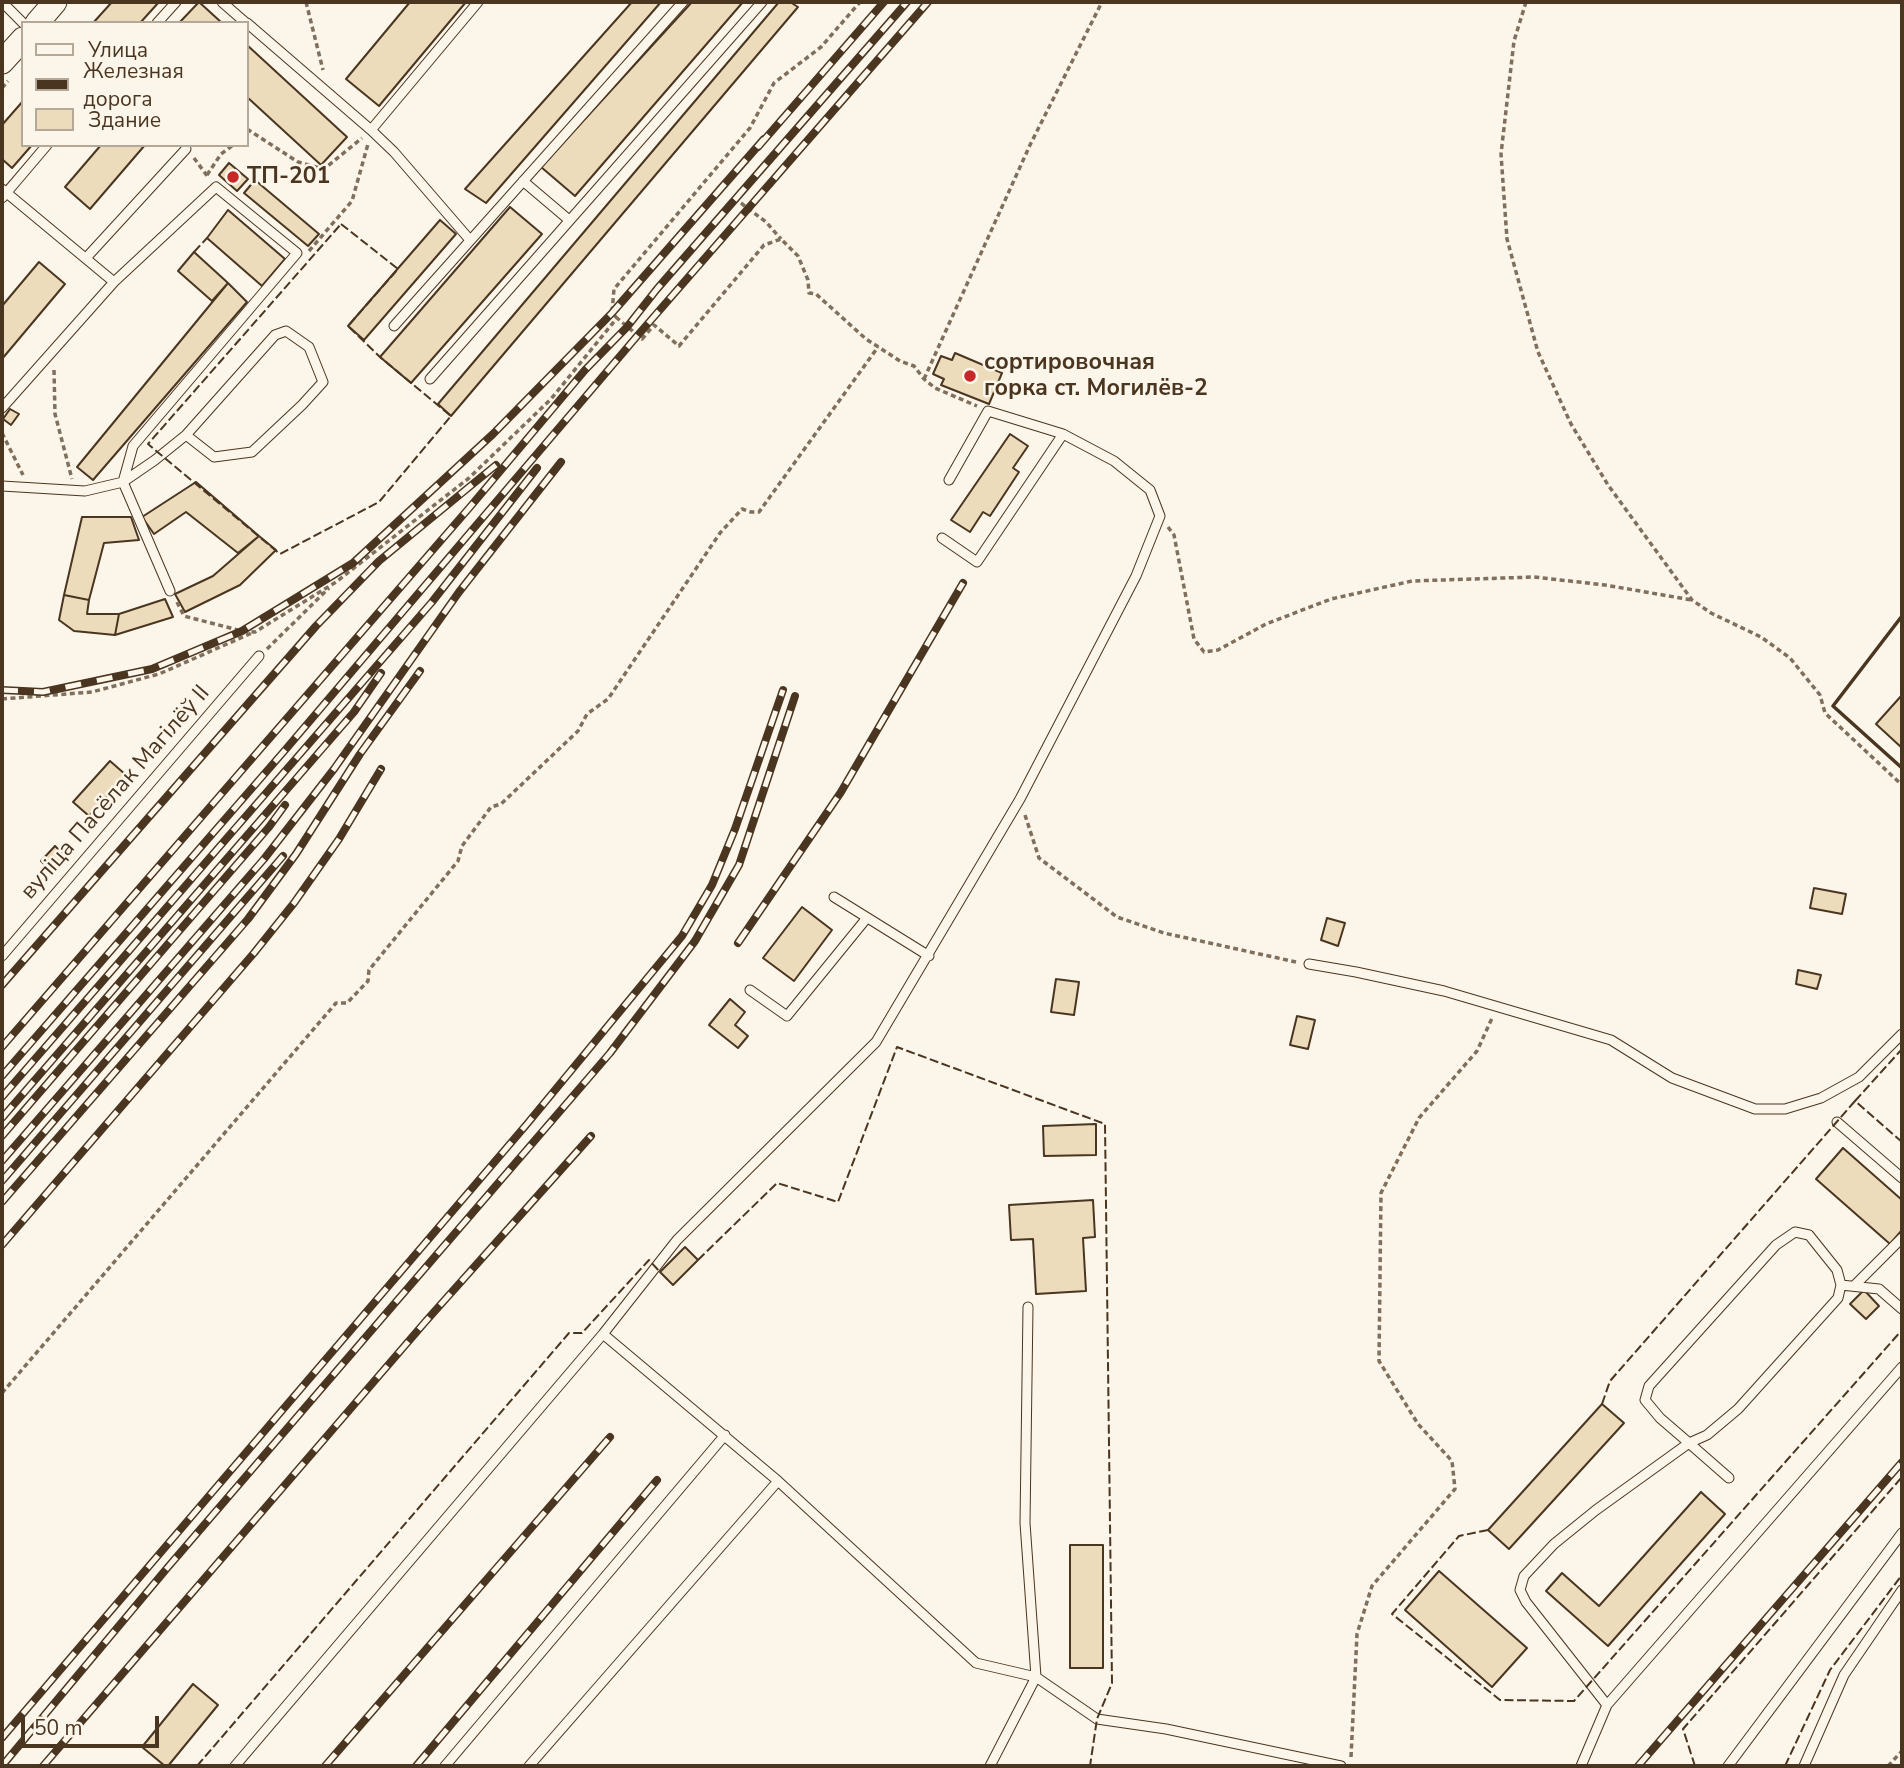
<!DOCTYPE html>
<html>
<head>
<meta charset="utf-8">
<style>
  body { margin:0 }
  #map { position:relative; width:1904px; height:1768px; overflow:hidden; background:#fbf6e9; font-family:"Nunito Sans",sans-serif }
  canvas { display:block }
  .frame { position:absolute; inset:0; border:4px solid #4a3520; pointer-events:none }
  .legend { position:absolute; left:21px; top:21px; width:228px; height:126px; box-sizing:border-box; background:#fbf6e9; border:2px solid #b4a999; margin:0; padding:9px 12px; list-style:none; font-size:21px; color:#4a3520 }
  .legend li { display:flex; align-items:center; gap:14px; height:35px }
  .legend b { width:35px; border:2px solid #b4a999 }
  .scale { position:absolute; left:21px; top:1716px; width:138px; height:32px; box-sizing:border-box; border:4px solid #4a3520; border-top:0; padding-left:9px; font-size:21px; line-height:24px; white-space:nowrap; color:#4a3520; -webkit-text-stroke:5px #fbf6e9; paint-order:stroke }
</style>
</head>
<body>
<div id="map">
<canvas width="1904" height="1768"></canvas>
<div class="frame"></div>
<ul class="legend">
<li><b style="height:9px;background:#fbf6e9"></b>Улица</li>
<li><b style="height:9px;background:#4a3520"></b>Железная дорога</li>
<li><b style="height:19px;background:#ecdcbc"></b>Здание</li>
</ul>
<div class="scale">50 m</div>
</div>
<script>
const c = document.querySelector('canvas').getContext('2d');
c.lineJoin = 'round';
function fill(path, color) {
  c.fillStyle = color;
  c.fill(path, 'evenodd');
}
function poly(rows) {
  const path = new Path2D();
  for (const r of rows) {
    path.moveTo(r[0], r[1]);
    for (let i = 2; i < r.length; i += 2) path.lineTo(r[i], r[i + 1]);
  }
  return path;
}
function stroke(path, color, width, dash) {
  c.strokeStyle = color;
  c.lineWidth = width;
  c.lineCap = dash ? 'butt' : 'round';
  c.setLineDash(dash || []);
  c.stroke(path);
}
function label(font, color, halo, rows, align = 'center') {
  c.font = font + ' "Nunito Sans",sans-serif';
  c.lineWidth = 5;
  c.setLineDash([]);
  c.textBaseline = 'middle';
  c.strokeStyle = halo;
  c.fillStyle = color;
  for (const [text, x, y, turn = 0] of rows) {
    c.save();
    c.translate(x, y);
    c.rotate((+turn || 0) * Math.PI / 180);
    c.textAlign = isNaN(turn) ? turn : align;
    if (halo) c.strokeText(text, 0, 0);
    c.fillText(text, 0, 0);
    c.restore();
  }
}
const building = poly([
  [112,2,159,2,140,23,93,23,112,2],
  [199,2,222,23,179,23,199,2],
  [410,2,466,2,379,106,346,79,410,2],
  [632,2,661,2,486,203,465,189,632,2],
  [692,2,743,2,575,196,541,167,692,2],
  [779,2,790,2,798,7,451,416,438,404,779,2],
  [247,45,347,137,321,165,247,97,247,45],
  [23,101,23,145,32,145,12,168,2,159,2,125,23,101],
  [101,145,145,145,90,209,65,187,101,145],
  [229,163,248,179,237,191,219,175,229,163],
  [255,180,319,234,308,246,244,193,255,180],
  [510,207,542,234,411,383,380,357,510,207],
  [228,210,285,259,262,286,207,238,228,210],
  [440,220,456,234,364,340,348,326,440,220],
  [194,252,228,283,212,301,178,271,194,252],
  [39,262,65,284,2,359,2,306,39,262],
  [228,283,247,302,93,480,77,467,228,283],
  [955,353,1002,373,989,404,941,385,944,379,933,374,941,356,952,360,955,353],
  [10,409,19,414,11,425,3,419,10,409],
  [1010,434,1028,446,1013,468,1019,472,990,516,983,512,970,532,951,520,1010,434],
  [196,482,259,536,238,553,186,512,154,534,142,517,196,482],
  [82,517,131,517,139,540,104,543,89,600,64,595,82,517],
  [259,536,276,550,240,585,185,612,175,594,213,576,259,536],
  [64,595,89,600,87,614,119,614,115,635,74,631,59,620,64,595],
  [165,599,173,617,115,635,119,614,165,599],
  [1902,695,1902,748,1876,724,1902,695],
  [110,761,126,775,89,816,73,802,110,761],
  [55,846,67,858,53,873,41,861,55,846],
  [1814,888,1846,894,1842,914,1810,908,1814,888],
  [802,907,832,930,794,981,763,958,802,907],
  [1327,918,1345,923,1338,946,1321,940,1327,918],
  [1798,970,1821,975,1817,989,1796,984,1798,970],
  [1056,979,1079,982,1074,1015,1051,1012,1056,979],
  [730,999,745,1012,735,1025,748,1036,738,1048,709,1025,730,999],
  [1297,1016,1315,1020,1308,1049,1290,1045,1297,1016],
  [1096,1124,1096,1155,1044,1156,1043,1126,1096,1124],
  [1843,1148,1902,1200,1902,1230,1890,1244,1816,1179,1843,1148],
  [1093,1200,1095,1237,1083,1238,1086,1291,1036,1294,1033,1239,1011,1240,1009,1205,1093,1200],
  [685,1247,698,1260,673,1285,660,1272,685,1247],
  [1864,1290,1879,1306,1866,1319,1850,1304,1864,1290],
  [1602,1404,1624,1423,1509,1549,1488,1530,1602,1404],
  [1701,1492,1725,1514,1608,1646,1546,1591,1562,1573,1599,1606,1701,1492],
  [1070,1545,1103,1545,1103,1668,1070,1668,1070,1545],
  [1439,1571,1527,1648,1492,1687,1405,1610,1439,1571],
  [193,1684,218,1705,168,1766,165,1766,142,1747,193,1684]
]);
fill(building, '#ecdcbc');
stroke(building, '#4a3520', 2);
const service = poly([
  [2,2,23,23],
  [222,2,246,23],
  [157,23,176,2],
  [247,23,371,130,394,152,470,240],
  [371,130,478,2],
  [523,181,569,220],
  [2,189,114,282,2,408],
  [2,198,47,145],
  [86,258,186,149],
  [114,282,216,187,297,253,133,446,123,482,170,591],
  [394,326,683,2],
  [430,379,762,2],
  [2,486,85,491,123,482,155,460,186,435,275,335,286,331,309,347,323,382,302,405,252,452,214,457,186,435],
  [942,538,977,562,1063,434],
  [834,897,929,956],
  [2,956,259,656],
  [1309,964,1356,972,1444,991,1611,1040,1672,1078,1755,1109,1785,1109,1821,1098,1859,1077,1902,1034],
  [750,990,787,1016,866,919],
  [1837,1122,1902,1178],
  [1841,1285,1879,1289,1902,1309],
  [1854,1286,1902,1238],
  [603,1334,778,1481,976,1663,1036,1677,1097,1719,1166,1729,1341,1766],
  [1607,1705,1526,1602,1520,1590,1524,1576,1554,1544,1596,1510,1689,1443,1707,1435,1738,1409,1838,1298,1841,1285,1837,1270,1809,1235,1795,1232,1776,1245,1649,1386,1645,1400,1660,1418,1689,1443,1729,1478],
  [235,1766,603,1334,677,1240,876,1042,1020,799,1136,576,1160,516,1150,490,1114,461,1063,434,988,411,949,480],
  [445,1766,725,1435],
  [529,1766,778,1481],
  [990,1766,1036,1677,1025,1523,1028,1307],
  [1581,1766,1607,1705,1902,1367],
  [1728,1766,1902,1533],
  [1804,1766,1844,1675,1902,1590]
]);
const secondary = poly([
  [37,23,55,2],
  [2,62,23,39]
]);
stroke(service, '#4a3520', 11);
stroke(secondary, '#4a3520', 25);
stroke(poly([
  [306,2,323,70],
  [1526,2,1514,41,1501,154,1507,239,1538,352,1571,424,1608,485,1692,600,1711,613,1761,637,1790,658,1820,695,1825,713,1902,785],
  [2,88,8,81],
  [247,129,298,162,324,169,362,138],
  [194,158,208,177],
  [207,175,221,154,233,145],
  [741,203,766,222,781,239],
  [309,251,352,201,368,144],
  [617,318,612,313,614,289,750,128,774,83,821,47,860,2],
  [54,370,55,414,72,479],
  [924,379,1030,145,1102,2],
  [2,433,23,475],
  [1168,527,1174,535,1194,639,1204,652,1218,650,1266,624,1331,599,1412,581,1534,577,1605,585,1692,600],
  [177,602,184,616,242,631,255,632,336,582,469,478,551,399,617,318,642,339,654,325,679,346,764,245,781,239,798,256,808,280,809,293,816,294,866,339,900,361,914,366,924,379,935,388,977,406],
  [267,649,329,588],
  [2,699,92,692,159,674,254,632],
  [1025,815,1039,858,1117,917,1164,933,1296,962],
  [2,1393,336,1003,347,1003,368,981,369,970,458,861,462,846,491,807,501,804,578,731,587,714,608,699,720,533,742,509,751,512,759,512,878,347],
  [1351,1757,1357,1634,1372,1586,1455,1489,1452,1461,1418,1424,1379,1361,1381,1193,1419,1118,1477,1051,1493,1016],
  [1888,1766,1902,1751]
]), '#7f6f5c', 3.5, [5, 3.5]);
stroke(service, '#fbf6e9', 9);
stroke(secondary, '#fbf6e9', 23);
const rail = poly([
  [758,147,884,2],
  [2,690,43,692,152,669,242,631,353,563,493,434,612,313,764,139],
  [738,943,841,792,963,583],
  [2,985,316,626,379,561,496,465],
  [2,1047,470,507,585,370,627,327,657,289,907,2],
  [2,1076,286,749,638,335,928,2],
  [2,1097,432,602,537,468],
  [2,1118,354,712,381,673],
  [2,1136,269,827,285,805],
  [2,1161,264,859,334,769,459,592,561,462],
  [2,1181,283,856],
  [2,1202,248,919,296,854,360,754,420,671],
  [2,1245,254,953,294,903,339,839,381,769],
  [2,1738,527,1124,682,936,712,885,735,829,783,690],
  [2,1766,168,1567,610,1053,695,941,739,865,795,696],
  [43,1766,426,1321,591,1136],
  [325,1766,610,1437],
  [416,1766,657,1480],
  [1638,1766,1902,1462]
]);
stroke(rail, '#4a3520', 8);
stroke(rail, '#fbf6e9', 5, [16]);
stroke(poly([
  [341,224,398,269,348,326,380,357,451,416,379,502,280,554,148,444,341,224],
  [194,252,207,238],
  [1855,1101,1902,1049],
  [698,1260,777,1183,838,1202,897,1047,1105,1124,1112,1683,1097,1719,1090,1766],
  [1602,1404,1610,1381,1855,1101,1902,1142],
  [1488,1530,1459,1536,1392,1614,1500,1700,1574,1701,1902,1330],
  [197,1766,569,1333,582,1333,649,1260,660,1272],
  [1695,1766,1683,1729,1902,1477],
  [1785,1766,1830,1670,1902,1575]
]), '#4a3520', 2, [9, 3.5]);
stroke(poly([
  [1902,420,1902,421],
  [1902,616,1833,706,1902,768]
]), '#4a3520', 3.5);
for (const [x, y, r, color] of [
  [233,177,7,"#c62828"],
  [970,376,7,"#c62828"]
]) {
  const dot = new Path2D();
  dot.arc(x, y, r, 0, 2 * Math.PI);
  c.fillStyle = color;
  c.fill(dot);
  stroke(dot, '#fbf6e9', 2.5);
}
label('bold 23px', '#4a3520', '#fbf6e9', [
  ["ТП-201",247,177],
  ["сортировочная",984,363],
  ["горка ст. Могилёв-2",984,389]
], 'left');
label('23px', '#4a3520', '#fbf6e9', [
  ["вуліца Пасёлак Магілёў II",116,793,-49]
]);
</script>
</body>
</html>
